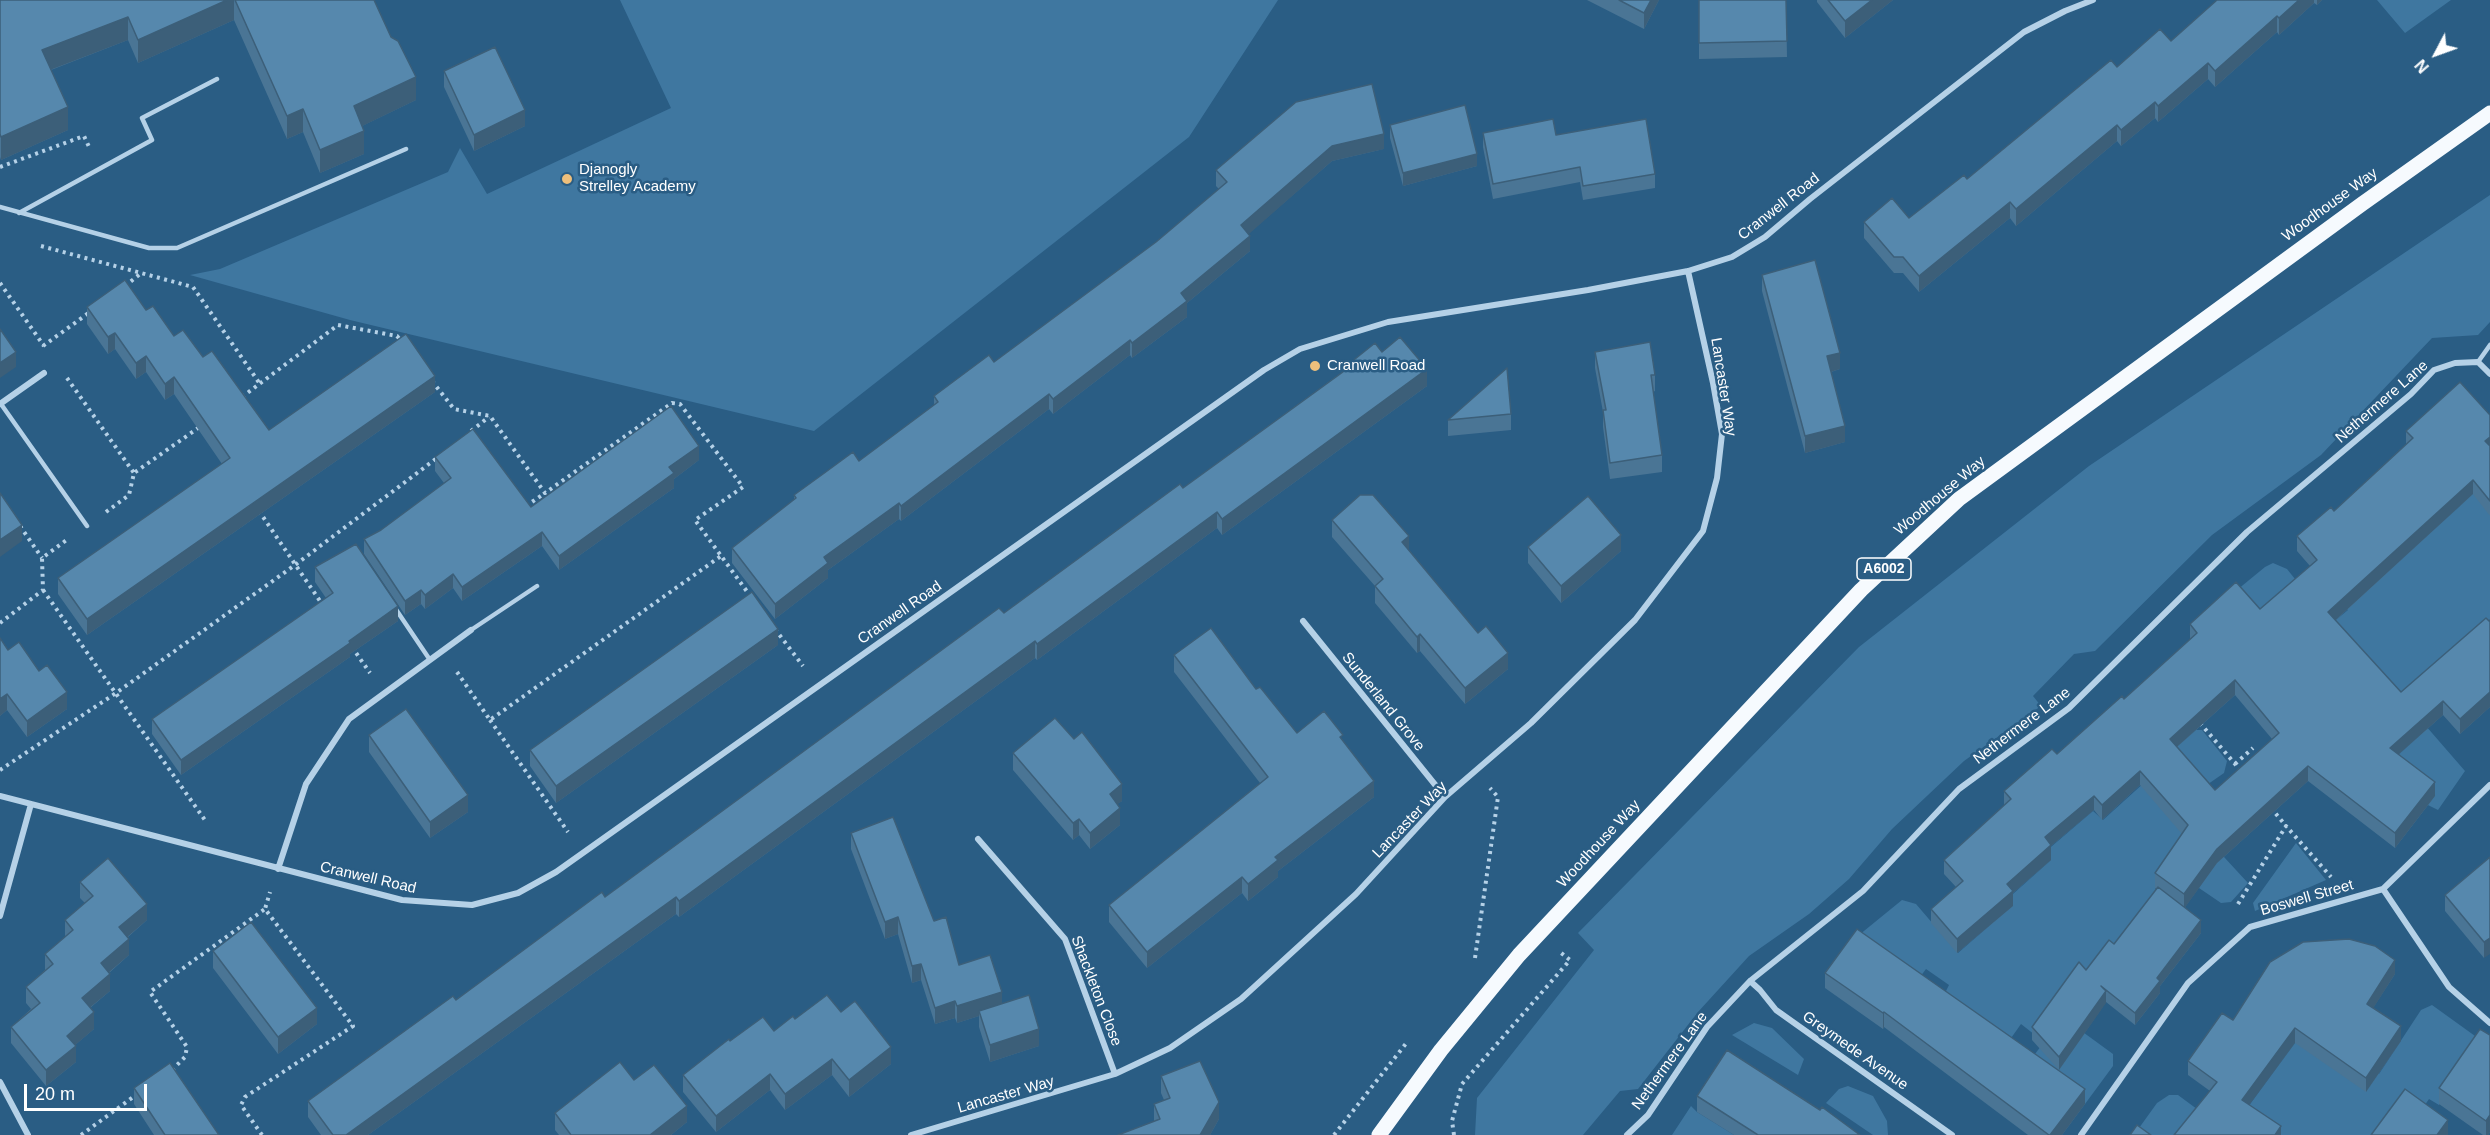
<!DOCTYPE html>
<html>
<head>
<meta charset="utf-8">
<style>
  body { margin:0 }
  #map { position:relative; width:2490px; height:1135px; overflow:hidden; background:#2a5d84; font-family:Helvetica,sans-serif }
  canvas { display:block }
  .north { position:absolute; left:2406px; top:24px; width:60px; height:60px; -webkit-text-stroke:4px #2a5d84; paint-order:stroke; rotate:229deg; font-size:16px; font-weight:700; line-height:24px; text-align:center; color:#fff }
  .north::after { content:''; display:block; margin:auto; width:21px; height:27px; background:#fff; clip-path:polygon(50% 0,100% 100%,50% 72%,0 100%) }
  .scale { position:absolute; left:24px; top:1084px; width:123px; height:27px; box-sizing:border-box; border:3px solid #fff; border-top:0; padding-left:8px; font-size:18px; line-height:21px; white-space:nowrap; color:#fff; -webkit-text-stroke:4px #2a5d84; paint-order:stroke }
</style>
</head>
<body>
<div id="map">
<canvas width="2490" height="1135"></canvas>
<div class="north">N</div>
<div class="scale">20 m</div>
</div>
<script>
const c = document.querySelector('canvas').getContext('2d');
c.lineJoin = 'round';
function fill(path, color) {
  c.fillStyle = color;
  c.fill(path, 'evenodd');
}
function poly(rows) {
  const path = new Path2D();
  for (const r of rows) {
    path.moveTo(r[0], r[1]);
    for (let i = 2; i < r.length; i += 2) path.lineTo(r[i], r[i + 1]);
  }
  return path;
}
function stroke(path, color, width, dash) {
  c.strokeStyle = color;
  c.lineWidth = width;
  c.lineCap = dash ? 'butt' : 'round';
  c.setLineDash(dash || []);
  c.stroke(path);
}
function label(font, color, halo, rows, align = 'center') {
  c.font = font + ' Helvetica,sans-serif';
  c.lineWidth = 5;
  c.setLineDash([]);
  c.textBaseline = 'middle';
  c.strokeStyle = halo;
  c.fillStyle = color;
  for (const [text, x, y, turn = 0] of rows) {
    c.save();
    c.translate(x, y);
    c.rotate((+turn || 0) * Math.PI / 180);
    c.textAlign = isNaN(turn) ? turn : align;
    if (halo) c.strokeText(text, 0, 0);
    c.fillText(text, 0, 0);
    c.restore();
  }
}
fill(poly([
  [620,0,1278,0,1189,137,814,431,350,320,190,275,220,269,448,172,460,148,487,194,671,108],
  [2377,0,2451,0,2405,33],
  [2490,195,2490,322,2478,335,2432,338,2321,455,2212,535,2095,651,2074,654,2033,696,2041,706,1964,761,1892,829,1849,879,1809,914,1749,956,1698,1012,1638,1089,1620,1091,1583,1135,1475,1135,1477,1098,1594,950,1578,933,1859,647,2089,466],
  [2490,451,2490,637,2419,718,2465,771,2438,810,2373,778,2420,735,2226,599,2265,567,2273,563,2287,569,2331,624,2348,610,2344,605,2391,568,2460,506],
  [2196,730,2202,730,2227,761,2224,773,2201,789,2224,857,2248,883,2231,902,2221,903,2199,888,2155,888,2158,900,2054,1011,2113,1054,2113,1066,2085,1104,2029,1062,2044,1042,2021,1024,2009,1041,1945,993,1949,985,1926,969,1914,985,1848,944,1902,900,1916,904,1958,953,1989,926,1985,919,2051,860,2045,852,2093,811,2103,820,2167,762,2164,758],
  [2296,843,2326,880,2255,911,2253,903],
  [2432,1005,2482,1041,2439,1105,2429,1099,2418,1115,2381,1135,2273,1135,2242,1115,2300,1036,2379,1074,2421,1010],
  [1754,1023,1772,1028,1804,1059,1798,1075,1732,1035],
  [1848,1086,1873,1096,1887,1121,1888,1135,1873,1135,1826,1103,1839,1089],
  [2169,1095,2178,1095,2232,1135,2134,1135,2157,1103],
  [1691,1106,1697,1112,1734,1135,1672,1135]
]), '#3f77a0');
stroke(poly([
  [0,167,84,136,90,149],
  [41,246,193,287,260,384],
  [0,283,44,346],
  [125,286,140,274],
  [43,346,90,312],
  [67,378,134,473],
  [432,381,454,409,490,416,545,493,672,403,680,404,743,487,695,520,751,597],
  [242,397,338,325,397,336,402,342],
  [471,431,489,417],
  [526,506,545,493],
  [259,511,322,604],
  [106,512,129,495,134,473,201,426],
  [20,526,42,558],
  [43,590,207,823],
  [0,623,43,590,42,558,68,539],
  [775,629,803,666],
  [352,647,370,673],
  [457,672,490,720,721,556],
  [490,720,568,832],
  [2200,723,2242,772],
  [2235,764,2253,748],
  [0,770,116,693,295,565,437,458],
  [2271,808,2286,826],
  [2238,904,2286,826,2331,877],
  [1475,958,1498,797,1490,788],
  [172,1070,185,1057,187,1047,150,992,265,909],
  [81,1135,136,1095],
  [262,1135,241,1105,245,1097,353,1026,265,909,270,892],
  [1334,1135,1408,1041],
  [1454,1135,1452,1121,1462,1084,1570,960,1560,952]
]), '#b5d1e7', 4, [3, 4.5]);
stroke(poly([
  [0,207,149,248,177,248,406,149],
  [19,213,152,140,142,118,217,79],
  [2478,362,2490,345],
  [1,404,87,526],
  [395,608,430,660],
  [471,630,537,586]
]), '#b5d1e7', 4.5);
stroke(poly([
  [0,404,44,373],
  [1303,621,1445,797],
  [0,796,402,900,472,905,518,893,556,872,1264,370,1300,349,1388,322,1588,290,1688,271,1732,257,1765,237,1810,199,2024,32,2065,11,2093,0],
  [978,839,1065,939,1115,1074],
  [278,869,306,784,349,719,471,630],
  [2383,889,2449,987,2490,1023],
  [0,916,31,804],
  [1750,981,1760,990,1776,1010,1952,1135],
  [0,1082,28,1135],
  [911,1135,1115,1074,1170,1048,1241,999,1356,894,1445,797,1531,723,1635,620,1703,531,1717,478,1722,434,1713,383,1688,271],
  [1627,1135,1648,1115,1707,1027,1750,981,1863,891,1959,789,2069,708,2247,532,2411,394,2434,370,2455,363,2478,362,2490,374],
  [2081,1135,2188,983,2250,927,2383,889,2490,785]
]), '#b5d1e7', 6);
stroke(poly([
  [1379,1135,1441,1050,1519,955,1861,590,1959,499,2362,204,2490,113]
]), '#f6fafe', 15);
fill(poly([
  [0,0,374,0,416,100,362,126,364,154,320,173,303,132,287,139,234,20,138,63,128,40,51,70,68,130,1,160,0,157],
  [1587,0,1659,0,1644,29],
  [1699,0,1786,0,1787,57,1699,59],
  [1817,0,1893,0,1845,38,1817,2],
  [2217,0,2322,0,2317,5,2314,3,2279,35,2277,32,2215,87,2208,79,2158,122,2155,118,2121,146,2117,141,2016,226,2010,218,1919,292,1903,273,1894,273,1864,238,1864,222,1909,218,1967,179,2117,67,2171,41],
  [444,71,525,126,474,151,444,87],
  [1390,125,1477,166,1403,186,1390,138],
  [1483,133,1556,135,1655,174,1655,188,1583,200,1580,182,1493,199,1483,147],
  [1384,149,1332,161,1248,234,1250,251,1187,303,1187,317,1132,358,1130,355,1053,414,1049,409,901,521,899,519,828,570,828,578,775,619,732,563,732,548,794,500,794,495,859,461,934,405,934,396,994,362,1156,242,1219,189,1216,186,1216,170],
  [1762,275,1840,369,1831,372,1845,442,1805,453,1762,291],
  [87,307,146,310,174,336,203,357,269,430,435,392,87,635,58,594,58,578,222,464,174,394,165,400,146,372,136,379,115,349,108,354,87,324],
  [1382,352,1427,386,1222,535,1217,528,1037,660,1035,658,679,917,676,914,368,1135,321,1135,308,1117,308,1101,605,897,1004,613,1183,488,1345,370,1345,367],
  [1595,352,1655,375,1655,391,1653,392,1662,455,1662,472,1610,479,1603,427,1603,412,1595,368],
  [1511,414,1511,430,1448,436,1448,420],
  [2490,415,2490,516,2473,494,2336,620,2401,692,2490,620,2490,707,2460,734,2443,715,2399,754,2435,796,2395,848,2308,781,2217,863,2185,907,2201,933,2160,986,2160,993,2135,1025,2106,1002,2059,1070,2032,1040,2032,1027,2086,970,2114,944,2156,889,2155,888,2155,873,2182,834,2140,785,2102,820,2094,810,2051,846,2051,860,2013,893,2013,906,1957,953,1931,923,1931,909,1956,887,1944,874,1944,860,2004,805,2004,791,2057,754,2124,699,2190,639,2190,624,2260,609,2310,566,2297,551,2297,536,2334,511,2406,444,2406,431],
  [2235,695,2272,739,2215,790,2177,747],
  [435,457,531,507,699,460,674,479,674,488,559,570,542,546,462,601,453,588,425,609,421,604,405,615,364,554,364,539,381,530,444,483,435,471],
  [1332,520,1409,550,1508,669,1465,704,1420,651,1417,653,1375,603,1375,586,1332,537],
  [1528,547,1621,551,1561,603,1528,563],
  [315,567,398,621,350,654,350,657,181,775,152,734,152,719,326,598,315,582],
  [778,645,556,803,530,766,530,750],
  [8,650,67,709,27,737,7,710,0,716],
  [1174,655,1256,689,1297,733,1343,741,1374,797,1278,871,1278,877,1248,901,1242,893,1147,968,1109,922,1109,905,1260,783,1174,672],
  [369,735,468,812,430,838,369,752],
  [1013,753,1122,801,1117,804,1120,825,1090,849,1079,835,1073,840,1013,770],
  [851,833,934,921,959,965,1002,1003,1039,1046,990,1062,979,1027,979,1016,957,1023,955,1018,935,1024,921,980,912,983,898,934,885,939,851,849],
  [2490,857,2484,958,2445,911,2445,895],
  [80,882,147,920,128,937,129,955,109,973,110,991,90,1008,94,1029,75,1045,76,1062,46,1086,11,1043,11,1027,31,1009,26,1003,26,987,45,970,45,954,65,937,65,920,85,903,80,898],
  [213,951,317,1024,278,1054,213,968],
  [1825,973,2085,1104,2062,1135,2028,1135,1884,1027,1883,1029,1825,988],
  [2395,974,2373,1008,2401,1041,2366,1092,2295,1043,2249,1105,2281,1135,2210,1091,2188,1075,2188,1061,2233,1020],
  [841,1012,891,1064,849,1097,832,1075,785,1110,770,1090,716,1132,683,1092,683,1075,774,1031,795,1019],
  [2490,1035,2490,1132,2488,1135,2483,1135,2439,1104,2439,1088],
  [1161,1076,1219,1119,1210,1135,1118,1135,1154,1122,1154,1104,1164,1100,1161,1093],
  [634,1080,687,1122,671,1135,559,1135,555,1130,555,1113],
  [134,1088,219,1135,154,1135,134,1104],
  [1697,1096,1860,1135,1734,1135,1697,1112]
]), '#4a7595');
fill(poly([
  [227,0,234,0,234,20,138,63,138,40],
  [1651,0,1659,0,1644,29,1644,13],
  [1872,0,1893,0,1845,38,1845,21],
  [2299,0,2314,0,2314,3,2279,35,2279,18],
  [2317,0,2322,0,2317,5],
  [2277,16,2277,32,2215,87,2215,71],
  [128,17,128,40,42,73,42,50],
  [2208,63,2208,79,2158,122,2158,106],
  [416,77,416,100,354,130,354,106],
  [2155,102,2155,118,2121,146,2121,130],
  [68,107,68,130,1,160,1,137],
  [303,109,303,132,287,139,287,116],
  [525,110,525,126,474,151,474,135],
  [2117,125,2117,141,2016,226,2016,209],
  [364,131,364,154,320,173,320,150],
  [1384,134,1384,149,1332,161,1241,241,1241,225,1332,146],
  [1477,154,1477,166,1403,186,1403,173],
  [2010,202,2010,218,1919,292,1919,276],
  [1250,236,1250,251,1187,303,1187,317,1132,358,1132,343,1181,293],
  [115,333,115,349,108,354,108,337],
  [1130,340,1130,355,1053,414,1053,399],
  [16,352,16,367,0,378,0,363],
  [1840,353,1840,369,1827,373,1827,356],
  [146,356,146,372,136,379,136,363],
  [1427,369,1427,386,1222,535,1222,519],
  [435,376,435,392,87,635,87,619],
  [174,377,174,394,165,400,165,384],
  [1049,394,1049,409,901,521,901,506],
  [1845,426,1845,442,1805,453,1805,436],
  [2490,437,2490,451,2485,441],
  [699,446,699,460,674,479,674,488,559,570,559,556,669,467],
  [2473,480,2473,494,2328,627,2328,612],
  [899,503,899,519,828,570,828,578,775,619,775,604,824,557],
  [1217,512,1217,528,1037,660,1037,644],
  [22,525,22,541,0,557,0,540],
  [542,532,542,546,462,601,462,587],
  [1621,535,1621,551,1561,603,1561,586],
  [1409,536,1409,553,1402,542],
  [453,574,453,588,425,609,425,595],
  [421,590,421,604,405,615,405,601],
  [398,606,398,621,350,654,350,657,181,775,181,760],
  [778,629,778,645,556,803,556,786],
  [1420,634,1420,651,1417,653,1417,637],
  [1035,641,1035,658,679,917,679,901],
  [1508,653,1508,669,1465,704,1465,688],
  [2235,680,2235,695,2170,753,2170,739],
  [67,692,67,709,27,737,27,721],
  [2490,692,2490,707,2460,734,2460,719],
  [7,694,7,710,0,716,0,699],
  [2443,701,2443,715,2390,762,2390,748],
  [2308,766,2308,781,2217,863,2184,909,2184,894,2217,849],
  [2140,771,2140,785,2102,820,2102,805],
  [1374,781,1374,797,1278,871,1278,877,1248,901,1248,884,1275,857],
  [2435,782,2435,796,2395,848,2395,833],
  [1122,784,1122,801,1110,810,1110,794],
  [468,795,468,812,430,838,430,822],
  [2094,796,2094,810,2051,846,2051,860,2013,893,2013,906,1957,953,1957,939,2045,837],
  [1120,808,1120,825,1090,849,1090,833],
  [1079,819,1079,835,1073,840,1073,823],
  [1242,877,1242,893,1147,968,1147,952],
  [676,897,676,914,368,1135,346,1135],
  [147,904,147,920,119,944,119,927],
  [898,917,898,934,885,939,885,922],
  [2201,920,2201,933,2160,986,2160,993,2135,1025,2135,1013,2157,978],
  [2490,938,2490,954,2484,958,2484,942],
  [129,939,129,955,101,979,101,963],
  [2395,960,2395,974,2367,1018,2367,1004],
  [921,964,921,980,912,983,912,966],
  [110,974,110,991,82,1014,82,998],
  [2106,991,2106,1003,2059,1070,2059,1057],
  [1002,992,1002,1009,979,1011,979,1016,957,1023,957,1006],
  [955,1001,955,1018,935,1024,935,1008],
  [317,1008,317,1024,278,1054,278,1037],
  [94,1012,94,1029,67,1052,67,1036],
  [1884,1012,1884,1027,1883,1029,1883,1013],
  [2401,1026,2401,1041,2366,1092,2366,1078],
  [2295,1028,2295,1043,2242,1115,2242,1100],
  [1039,1029,1039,1046,990,1062,990,1045],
  [76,1046,76,1062,46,1086,46,1070],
  [891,1047,891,1064,849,1097,849,1080],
  [832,1059,832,1075,785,1110,785,1094],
  [770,1074,770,1090,716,1132,716,1116],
  [2085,1089,2085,1104,2062,1135,2050,1135],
  [1219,1102,1219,1119,1210,1135,1200,1135],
  [687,1106,687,1122,671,1135,650,1135],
  [2490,1115,2490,1132,2488,1135,2486,1135,2486,1121],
  [2448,1120,2448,1135,2437,1135],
  [2281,1126,2281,1135,2275,1135]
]), '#3c5f79');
const building = poly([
  [0,0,227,0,138,40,128,17,42,50,68,107,1,137,0,134,0,0],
  [235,0,374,0,391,37,398,41,416,77,354,106,364,131,320,150,303,109,287,116,235,0],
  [1619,0,1651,0,1644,13,1619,0],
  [1699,0,1786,0,1787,41,1699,43,1699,0],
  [1828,0,1872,0,1845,21,1828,0],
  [2217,0,2299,0,2279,18,2277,16,2215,71,2208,63,2158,106,2155,102,2121,130,2117,125,2016,209,2010,202,1919,276,1903,257,1894,257,1864,222,1892,198,1909,218,1964,175,1967,179,2111,60,2117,67,2160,29,2171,41,2217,0],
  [495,47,525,110,474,135,444,71,495,47],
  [1372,84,1384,134,1332,146,1241,225,1250,236,1181,293,1187,301,1132,343,1130,340,1053,399,1049,394,901,506,899,503,824,557,828,563,775,604,732,548,796,498,794,495,823,474,853,452,859,461,938,402,934,396,989,355,994,362,1156,242,1227,182,1216,170,1296,102,1372,84],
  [1465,105,1477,154,1403,173,1390,125,1465,105],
  [1553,119,1556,135,1646,119,1655,174,1583,186,1580,167,1493,184,1483,133,1553,119],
  [1815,260,1840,353,1827,356,1845,426,1805,436,1762,275,1815,260],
  [125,280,146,310,153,306,174,336,183,330,203,357,212,351,269,430,406,334,435,376,87,619,58,578,230,458,174,377,165,384,146,356,136,363,115,333,108,337,87,307,125,280],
  [0,329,16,352,0,363,0,329],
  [1400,337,1427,369,1222,519,1217,512,1037,644,1035,641,679,901,676,897,346,1135,333,1135,308,1101,453,996,456,1000,602,892,605,897,999,608,1004,613,1180,484,1183,488,1347,369,1345,367,1375,343,1382,352,1400,337],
  [1650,342,1655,375,1651,375,1662,455,1610,463,1603,410,1606,410,1595,352,1650,342],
  [1507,368,1511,414,1448,420,1507,368],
  [2460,382,2490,415,2490,437,2485,441,2490,446,2490,501,2473,480,2328,612,2401,692,2486,618,2489,621,2490,620,2490,692,2460,719,2443,701,2390,748,2435,782,2395,833,2308,766,2217,849,2184,894,2155,873,2188,825,2140,771,2102,805,2094,796,2045,837,2051,845,2007,884,2013,891,1957,939,1931,909,1963,881,1944,860,2011,799,2004,791,2052,749,2057,754,2122,696,2124,699,2197,633,2190,624,2236,582,2260,609,2317,560,2297,536,2331,507,2334,511,2413,438,2406,431,2460,382],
  [2235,680,2279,733,2215,790,2170,739,2235,680],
  [671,406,699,446,669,467,674,473,559,556,542,532,462,587,453,574,425,595,421,590,405,601,364,539,381,530,451,478,435,457,473,429,531,507,671,406],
  [0,493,22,525,0,540,0,493],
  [1360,495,1373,495,1409,536,1402,542,1478,633,1486,626,1508,653,1465,688,1420,634,1417,637,1375,586,1383,579,1332,520,1360,495],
  [1588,496,1621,535,1561,586,1528,547,1588,496],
  [356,544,398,606,349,641,350,643,181,760,152,719,333,593,315,567,356,544],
  [752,592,778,629,556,786,530,750,752,592],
  [1211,628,1256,689,1260,687,1297,733,1324,711,1343,735,1340,737,1374,781,1275,857,1278,860,1248,884,1242,877,1147,952,1109,905,1268,777,1174,655,1211,628],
  [0,638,8,650,19,642,39,671,47,665,67,692,27,721,7,694,0,699,0,638],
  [406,709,468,795,430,822,369,735,406,709],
  [1055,718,1074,739,1082,732,1122,784,1110,794,1120,808,1090,833,1079,819,1073,823,1013,753,1055,718],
  [893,817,934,921,946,917,959,965,990,955,1002,992,957,1006,955,1001,935,1008,921,964,912,966,898,917,885,922,851,833,893,817],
  [2490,857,2490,938,2484,942,2445,895,2490,857],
  [108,858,147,904,119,927,129,939,101,963,110,974,82,998,94,1012,67,1036,76,1046,46,1070,11,1027,40,1003,26,987,53,964,45,954,73,930,65,920,93,896,80,882,108,858],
  [2158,887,2201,920,2157,978,2160,981,2135,1013,2101,986,2106,991,2059,1057,2032,1027,2079,962,2086,970,2109,940,2114,944,2158,887],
  [251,922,317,1008,278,1037,213,951,251,922],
  [1857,929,2085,1089,2050,1135,2049,1135,1884,1012,1883,1013,1825,973,1857,929],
  [2349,939,2375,946,2395,960,2367,1004,2401,1026,2366,1078,2295,1028,2242,1100,2281,1126,2275,1135,2174,1135,2217,1082,2188,1061,2222,1013,2233,1020,2270,962,2303,942,2349,939],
  [827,995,841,1012,855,1001,891,1047,849,1080,832,1059,785,1094,770,1074,716,1116,683,1075,729,1039,730,1041,763,1017,774,1031,793,1016,795,1019,827,995],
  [1029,995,1039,1029,990,1045,979,1011,1029,995],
  [2480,1029,2490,1035,2490,1115,2486,1121,2439,1088,2480,1029],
  [1727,1050,1820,1110,1822,1107,1860,1135,1758,1135,1697,1096,1727,1050],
  [1200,1061,1219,1102,1200,1135,1118,1135,1160,1119,1154,1104,1170,1098,1161,1076,1200,1061],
  [620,1062,634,1080,654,1065,687,1106,650,1135,571,1135,555,1113,620,1062],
  [170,1063,219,1135,165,1135,134,1088,170,1063],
  [2405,1089,2448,1120,2437,1135,2371,1135,2405,1089],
  [2137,1125,2151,1135,2130,1135,2137,1125]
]);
fill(building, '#5688ad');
stroke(building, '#3c5f79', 1.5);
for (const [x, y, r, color] of [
  [567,179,6,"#edbf7c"],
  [1315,366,6,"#edbf7c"]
]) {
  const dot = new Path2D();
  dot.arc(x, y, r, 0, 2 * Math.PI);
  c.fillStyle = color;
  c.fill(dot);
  stroke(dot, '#2a5d84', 2);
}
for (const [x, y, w] of [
  [1884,569,54]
]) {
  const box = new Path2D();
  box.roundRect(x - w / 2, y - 11, w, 22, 4.5);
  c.fillStyle = '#2a5d84';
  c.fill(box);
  stroke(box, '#fff', 1.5);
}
label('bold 14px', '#fff', null, [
  ["A6002",1884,569]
]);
label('15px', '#fff', '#2a5d84', [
  ["Djanogly",579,170],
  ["Strelley Academy",579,187],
  ["Cranwell Road",1327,366]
], 'left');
label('15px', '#fff', '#2a5d84', [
  ["Woodhouse Way",2330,205,-36],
  ["Cranwell Road",1779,207,-38],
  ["Lancaster Way",1723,387,81],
  ["Nethermere Lane",2382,402,-41],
  ["Woodhouse Way",1940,496,-40],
  ["Cranwell Road",900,613,-35],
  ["Sunderland Grove",1383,702,51],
  ["Nethermere Lane",2022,726,-37],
  ["Lancaster Way",1410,820,-46],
  ["Woodhouse Way",1599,844,-47],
  ["Cranwell Road",368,878,13],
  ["Boswell Street",2307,898,-16],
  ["Shackleton Close",1096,991,69],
  ["Greymede Avenue",1855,1051,35],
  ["Nethermere Lane",1670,1061,-54],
  ["Lancaster Way",1006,1095,-16]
]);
</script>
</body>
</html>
